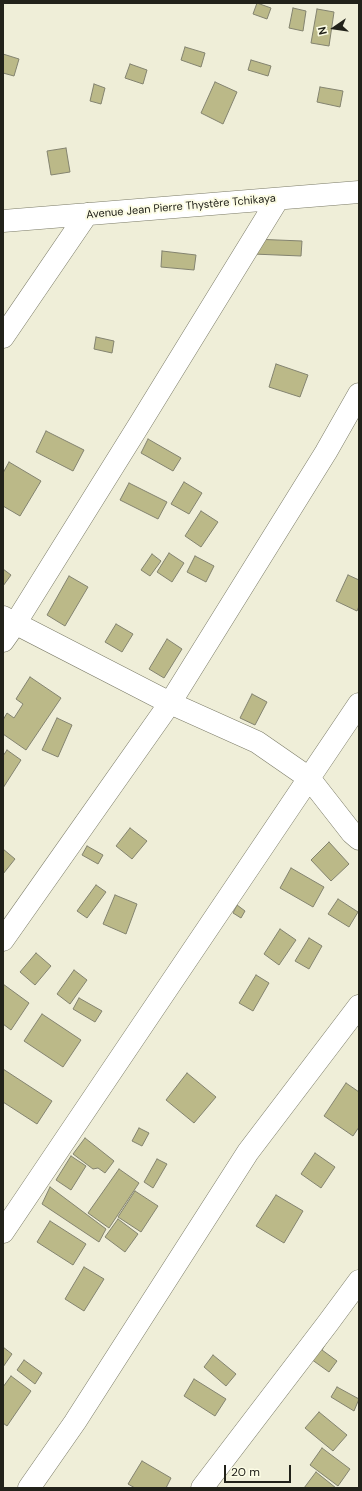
<!DOCTYPE html>
<html>
<head>
<meta charset="utf-8">
<style>
  body { margin:0 }
  #map { position:relative; width:362px; height:1491px; overflow:hidden; background:#efeed8; font-family:"DM Sans",sans-serif }
  canvas { display:block }
  .frame { position:absolute; inset:0; border:4px solid #22221a; pointer-events:none }
  .north { position:absolute; left:314px; top:8px; width:40px; height:40px; -webkit-text-stroke:3px #fcfce5; paint-order:stroke; rotate:257deg; font-size:11px; font-weight:700; line-height:16px; text-align:center; color:#22221a }
  .north::after { content:''; display:block; margin:auto; width:14px; height:18px; background:#22221a; clip-path:polygon(50% 0,100% 100%,50% 72%,0 100%) }
  .scale { position:absolute; left:224px; top:1465px; width:67px; height:18px; box-sizing:border-box; border:2px solid #22221a; border-top:0; padding-left:5px; font-size:12px; line-height:14px; white-space:nowrap; color:#22221a; -webkit-text-stroke:3px #fcfce5; paint-order:stroke }
</style>
</head>
<body>
<div id="map">
<canvas width="362" height="1491"></canvas>
<div class="frame"></div>
<div class="north">N</div>
<div class="scale">20 m</div>
</div>
<script>
const c = document.querySelector('canvas').getContext('2d');
c.lineJoin = 'round';
function fill(path, color) {
  c.fillStyle = color;
  c.fill(path, 'evenodd');
}
function poly(rows) {
  const path = new Path2D();
  for (const r of rows) {
    path.moveTo(r[0], r[1]);
    for (let i = 2; i < r.length; i += 2) path.lineTo(r[i], r[i + 1]);
  }
  return path;
}
function stroke(path, color, width, dash) {
  c.strokeStyle = color;
  c.lineWidth = width;
  c.lineCap = dash ? 'butt' : 'round';
  c.setLineDash(dash || []);
  c.stroke(path);
}
function label(font, color, halo, rows, align = 'center') {
  c.font = font + ' "DM Sans",sans-serif';
  c.lineWidth = 4;
  c.setLineDash([]);
  c.textBaseline = 'middle';
  c.strokeStyle = halo;
  c.fillStyle = color;
  for (const [text, x, y, turn = 0] of rows) {
    c.save();
    c.translate(x, y);
    c.rotate((+turn || 0) * Math.PI / 180);
    c.textAlign = isNaN(turn) ? turn : align;
    if (halo) c.strokeText(text, 0, 0);
    c.fillText(text, 0, 0);
    c.restore();
  }
}
const building = poly([
  [257,3,271,8,267,19,253,14,257,3],
  [293,8,306,11,303,31,289,28,293,8],
  [317,9,334,12,329,46,311,43,317,9],
  [185,47,205,53,201,67,181,60,185,47],
  [3,54,19,59,14,76,3,73,3,54],
  [251,60,271,66,268,76,248,70,251,60],
  [130,64,147,70,143,84,125,78,130,64],
  [215,82,237,92,223,124,201,113,215,82],
  [94,84,105,88,101,104,90,101,94,84],
  [320,87,343,91,340,107,317,102,320,87],
  [66,148,70,172,51,175,47,151,66,148],
  [253,239,302,241,301,256,253,254,253,239],
  [162,251,196,255,194,270,161,267,162,251],
  [96,337,114,341,112,353,94,349,96,337],
  [276,364,308,375,300,397,269,387,276,364],
  [46,431,84,450,73,471,36,452,46,431],
  [148,439,181,458,173,471,141,453,148,439],
  [9,462,41,481,20,516,3,506,3,473,9,462],
  [184,482,202,493,189,514,171,504,184,482],
  [129,483,167,502,158,519,120,500,129,483],
  [201,511,218,522,201,547,185,536,201,511],
  [169,553,184,563,172,582,157,572,169,553],
  [152,554,161,561,150,576,141,570,152,554],
  [195,556,214,566,206,582,187,572,195,556],
  [3,569,11,575,3,586,3,569],
  [348,575,359,580,359,606,357,611,336,601,348,575],
  [69,576,88,587,65,626,47,615,69,576],
  [116,624,133,634,122,652,105,642,116,624],
  [167,639,182,649,164,678,149,669,167,639],
  [30,677,61,698,26,750,3,734,3,720,7,713,14,718,23,704,16,699,30,677],
  [252,694,267,702,255,725,240,718,252,694],
  [57,718,72,725,58,757,42,750,57,718],
  [7,750,21,760,3,788,3,756,7,750],
  [130,828,147,841,132,859,116,846,130,828],
  [329,842,349,864,331,881,311,860,329,842],
  [87,846,103,855,98,864,82,855,87,846],
  [3,849,15,859,3,874,3,849],
  [291,868,324,887,313,907,280,888,291,868],
  [96,885,106,892,87,918,77,911,96,885],
  [115,895,137,904,126,934,103,924,115,895],
  [338,899,358,912,349,927,328,914,338,899],
  [237,905,245,911,241,918,233,913,237,905],
  [280,929,296,940,279,965,264,954,280,929],
  [309,938,322,946,309,969,295,961,309,938],
  [36,953,51,966,35,985,20,972,36,953],
  [74,970,87,980,70,1004,57,994,74,970],
  [256,975,269,983,253,1011,239,1003,256,975],
  [3,984,29,1003,11,1030,3,1024,3,984],
  [79,998,102,1011,95,1022,73,1009,79,998],
  [42,1014,81,1040,63,1067,24,1041,42,1014],
  [3,1069,52,1101,37,1124,3,1102,3,1069],
  [187,1073,216,1097,194,1123,166,1100,187,1073],
  [346,1083,359,1092,359,1127,353,1136,324,1116,346,1083],
  [139,1128,149,1133,142,1146,132,1141,139,1128],
  [85,1138,114,1161,105,1173,98,1168,93,1169,73,1154,85,1138],
  [315,1153,335,1167,321,1188,301,1174,315,1153],
  [71,1156,86,1166,71,1190,56,1180,71,1156],
  [157,1159,167,1164,153,1188,144,1182,157,1159],
  [119,1169,139,1183,109,1228,88,1213,119,1169],
  [50,1187,106,1229,99,1242,42,1204,50,1187],
  [135,1191,158,1206,141,1232,118,1217,135,1191],
  [276,1195,303,1211,284,1243,256,1226,276,1195],
  [118,1219,138,1234,125,1252,105,1237,118,1219],
  [50,1221,86,1244,73,1265,37,1242,50,1221],
  [84,1267,104,1279,84,1311,65,1299,84,1267],
  [328,1340,322,1350,337,1361,329,1372,304,1354,328,1340],
  [3,1347,12,1354,3,1367,3,1347],
  [213,1355,236,1374,226,1386,204,1367,213,1355],
  [24,1360,42,1373,35,1384,17,1370,24,1360],
  [11,1376,31,1391,7,1426,3,1423,3,1387,11,1376],
  [194,1379,226,1399,215,1416,184,1396,194,1379],
  [337,1387,359,1399,354,1411,331,1397,337,1387],
  [319,1412,347,1435,333,1451,305,1428,319,1412],
  [322,1448,350,1469,338,1486,310,1465,322,1448],
  [142,1461,171,1478,166,1488,135,1488,128,1484,142,1461],
  [316,1472,336,1488,304,1488,316,1472]
]);
fill(building, '#bbb988');
stroke(building, '#83836f', 1);
const street = poly([
  [3,221,359,192],
  [3,337,87,214],
  [3,617,170,703,257,742,309,778,352,833,359,839],
  [3,641,15,624,139,425,278,199],
  [3,940,170,703,326,452,359,394],
  [3,1232,359,704],
  [29,1488,75,1422,248,1152,359,1006],
  [202,1488,328,1323,359,1281]
]);
stroke(street, '#7b7b67', 23);
stroke(street, '#fff', 22);
label('11px', '#22221a', '#fcfce5', [
  ["Avenue Jean Pierre Thystère Tchikaya",181,207,-5]
]);
</script>
</body>
</html>
